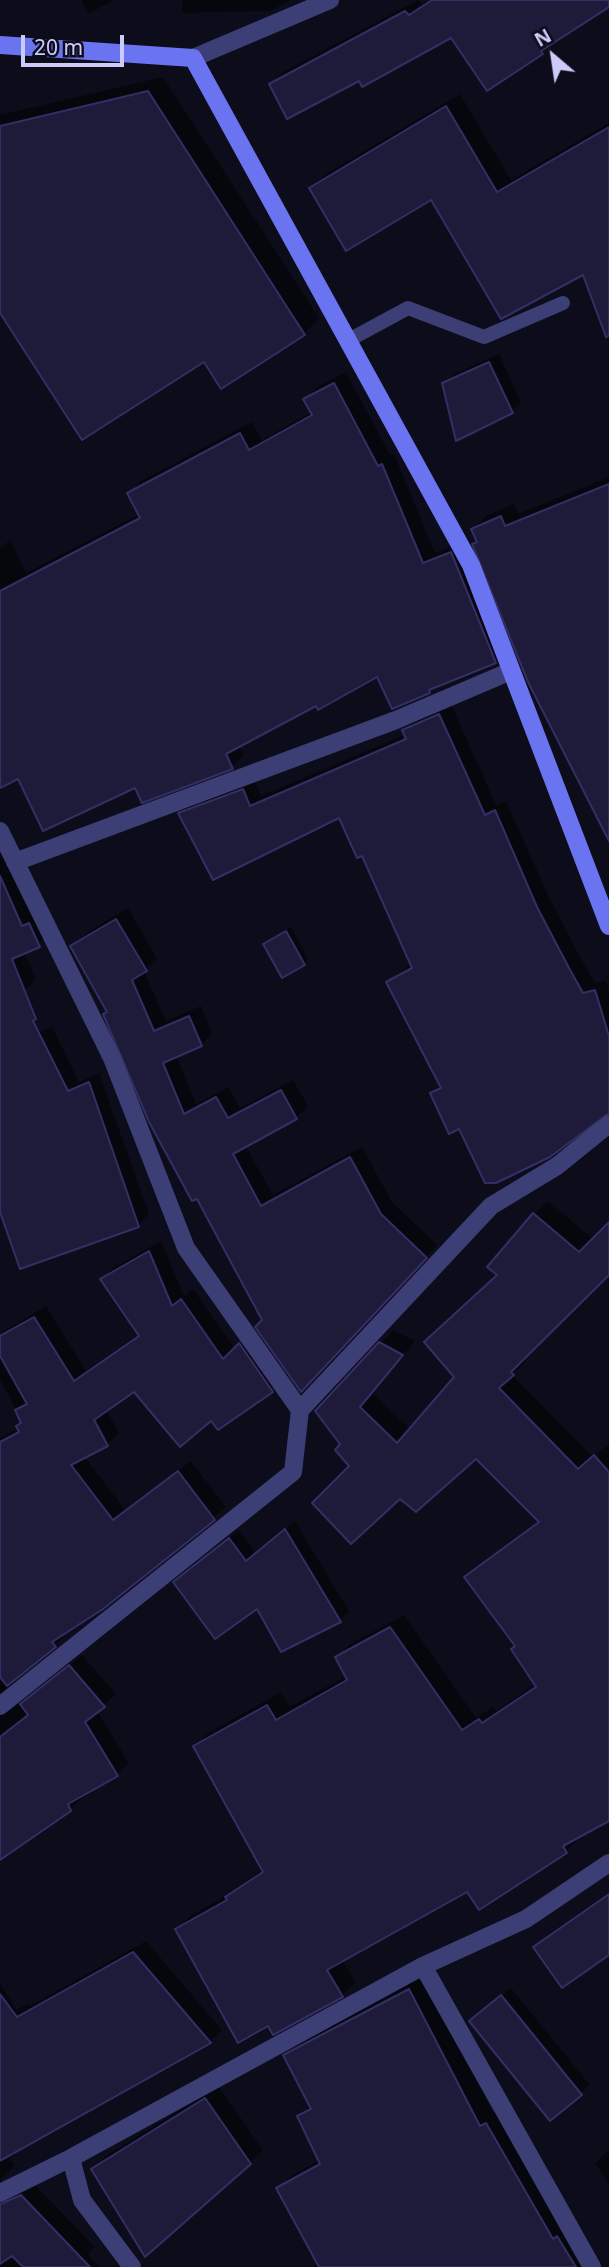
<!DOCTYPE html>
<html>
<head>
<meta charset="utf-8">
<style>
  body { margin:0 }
  #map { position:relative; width:609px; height:2267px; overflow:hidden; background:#0d0c1a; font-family:"Noto Sans",sans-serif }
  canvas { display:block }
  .north { position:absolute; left:518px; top:21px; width:70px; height:70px; -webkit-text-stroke:5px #0d0c1a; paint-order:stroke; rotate:331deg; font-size:19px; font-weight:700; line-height:28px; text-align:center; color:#cbcbfa }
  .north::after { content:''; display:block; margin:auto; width:24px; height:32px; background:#cbcbfa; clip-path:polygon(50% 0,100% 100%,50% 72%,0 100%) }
  .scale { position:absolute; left:21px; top:35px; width:103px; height:32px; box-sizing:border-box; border:4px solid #cbcbfa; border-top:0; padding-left:9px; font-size:21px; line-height:24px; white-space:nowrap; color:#cbcbfa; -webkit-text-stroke:5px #0d0c1a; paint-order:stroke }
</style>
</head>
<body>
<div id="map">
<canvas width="609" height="2267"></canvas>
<div class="north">N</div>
<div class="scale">20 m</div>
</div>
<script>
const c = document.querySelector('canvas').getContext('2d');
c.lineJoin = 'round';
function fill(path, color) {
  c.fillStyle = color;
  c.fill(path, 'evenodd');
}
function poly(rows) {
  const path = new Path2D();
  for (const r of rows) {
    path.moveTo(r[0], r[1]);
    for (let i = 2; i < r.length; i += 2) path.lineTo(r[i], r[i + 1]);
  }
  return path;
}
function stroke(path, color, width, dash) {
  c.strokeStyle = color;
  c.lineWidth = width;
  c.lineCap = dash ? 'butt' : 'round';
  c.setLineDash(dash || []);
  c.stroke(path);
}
fill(poly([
  [81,0,113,0,89,14],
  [182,0,290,0,271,11,182,13],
  [418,0,422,4,429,0,609,0,609,5,554,41,542,53,452,36,359,78,271,84,283,72],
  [163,77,319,318,304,334,0,310,0,115],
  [460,94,511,180,609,123,609,241,432,198,311,188,324,175],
  [499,354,521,402,512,411,444,383,454,374],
  [346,372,390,455,394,454,435,553,463,542,507,650,495,662,435,685,429,692,378,674,239,745,243,756,232,767,136,786,0,775,0,549,10,540,26,573,140,514,129,493,141,481,252,422,262,440,312,412,306,399,317,387],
  [609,477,609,841,575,773,577,771,474,544,478,540,473,529,486,516,514,504,518,514],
  [451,704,496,805,506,801,548,895,580,957,595,983,606,980,609,991,609,1112,460,1127,432,1094,442,1084,388,982,412,964,363,854,339,816,180,814,191,803,254,779,261,796,406,734,404,730,415,719],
  [0,852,48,934,37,946,24,952,36,979,24,991,0,1001],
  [128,908,157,958,144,971,166,1021,201,1006,212,1033,201,1045,176,1055,196,1104,228,1087,240,1108,293,1080,308,1106,296,1118,245,1145,273,1195,362,1147,392,1202,437,1245,313,1378,264,1321,108,1011,78,943,89,931],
  [291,927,308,959,304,964,265,944],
  [52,1027,79,1082,99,1073,149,1214,138,1225,0,1207,0,1051],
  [548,1201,593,1239,609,1224,609,1273,523,1357,526,1361,512,1375,593,1457,609,1444,609,1819,578,1836,580,1838,566,1851,480,1908,468,1890,342,1960,356,1982,342,1995,273,2033,269,2024,177,1929,190,1916,232,1892,263,1869,195,1746,208,1733,281,1692,289,1707,347,1676,337,1657,350,1644,404,1615,476,1718,493,1707,496,1711,536,1684,517,1646,466,1577,539,1520,477,1456,400,1496,352,1466,343,1444,380,1344,394,1330,415,1341,372,1393,411,1430,456,1377,499,1275,534,1214],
  [161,1241,184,1296,193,1289,235,1349,251,1333,284,1379,218,1428,211,1419,135,1390,106,1409,119,1433,107,1445,84,1456,125,1510,191,1461,226,1507,102,1608,64,1632,66,1634,54,1646,0,1694,0,1438,19,1428,23,1422,0,1380,0,1333,46,1306,86,1371,140,1334,102,1280,113,1268],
  [92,1411,108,1443,104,1443,89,1413],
  [295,1521,349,1611,340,1620,257,1606,185,1573,239,1530,256,1553],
  [82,1655,116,1694,97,1711,129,1763,117,1775,80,1795,82,1798,70,1809,0,1860,0,1696,7,1705,20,1704],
  [609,1892,609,1953,535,1947,548,1935],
  [146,1941,222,2030,210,2042,32,2141,10,2159,15,2165,2,2178,1,2185,34,2184,95,2247,88,2254,99,2267,0,2267,0,1983,16,2010,28,2004,30,2006],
  [422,1977,494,2114,500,2111,597,2267,312,2267,319,2263,278,2189,291,2176,320,2160,299,2116,311,2105,285,2056,298,2042],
  [511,1988,590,2085,551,2118,481,2012],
  [218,2086,263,2150,250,2163,94,2169,106,2156],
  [609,2149,609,2184,595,2163]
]), '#0007');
const building = poly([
  [432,0,609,0,609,7,541,51,543,54,487,91,451,38,362,87,359,81,287,119,269,84,405,11,409,15,432,0],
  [148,91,305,335,221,389,204,362,82,440,0,313,0,126,148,91],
  [446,106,497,192,609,127,609,336,606,337,583,275,501,319,431,200,346,251,309,188,446,106],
  [489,362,513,413,456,441,442,383,489,362],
  [334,383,378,466,382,464,423,563,451,552,496,663,429,690,430,693,392,709,377,677,318,710,316,706,226,754,233,769,142,803,135,788,43,831,18,779,0,788,0,591,140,518,127,493,240,433,249,450,312,415,303,399,334,383],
  [609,484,609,841,528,682,472,544,477,542,471,529,501,516,505,526,609,484],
  [439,714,485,815,495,810,537,907,569,968,583,993,595,990,609,1036,609,1113,550,1157,496,1183,485,1183,459,1129,449,1134,430,1093,441,1088,386,982,412,968,362,856,357,858,339,818,213,880,178,813,243,789,250,806,406,739,402,730,439,714],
  [0,876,22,926,29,923,40,947,12,959,36,1019,33,1021,68,1091,89,1082,139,1227,20,1269,0,1212,0,876],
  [116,919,147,971,132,980,154,1031,189,1016,202,1046,163,1063,184,1114,216,1097,228,1118,281,1090,297,1119,233,1154,261,1206,350,1157,381,1214,427,1258,301,1392,255,1327,262,1320,197,1199,192,1201,149,1122,103,1014,107,1012,70,946,116,919],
  [286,931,305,965,282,978,263,944,286,931],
  [533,1213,579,1252,609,1222,609,1275,511,1372,514,1375,499,1388,578,1469,594,1455,609,1472,609,1821,563,1846,567,1853,479,1910,467,1892,327,1970,343,1997,273,2035,268,2026,238,2043,175,1929,227,1900,225,1897,263,1872,193,1746,267,1705,276,1720,347,1680,335,1657,390,1627,462,1730,479,1719,482,1723,536,1687,511,1649,515,1646,464,1577,539,1522,476,1459,416,1512,400,1499,351,1544,312,1503,349,1466,335,1450,340,1444,315,1411,379,1342,403,1355,360,1407,397,1443,454,1377,424,1342,497,1275,487,1267,533,1213],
  [149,1251,172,1306,181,1299,223,1359,239,1343,273,1392,218,1430,211,1421,180,1447,134,1392,94,1420,108,1446,71,1465,113,1520,178,1471,215,1520,103,1609,52,1642,56,1647,7,1686,0,1677,0,1442,19,1432,16,1426,21,1423,15,1410,27,1404,0,1356,0,1336,34,1317,74,1381,139,1336,100,1279,149,1251],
  [285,1529,341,1622,281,1652,257,1609,215,1639,173,1582,229,1538,246,1561,285,1529],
  [69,1665,105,1707,85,1722,118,1776,68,1804,71,1811,0,1860,0,1737,28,1715,20,1704,69,1665],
  [609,1894,609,1955,562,1988,533,1947,609,1894],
  [133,1952,211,2043,0,2161,0,1994,17,2017,133,1952],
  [409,1989,480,2126,486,2123,553,2239,557,2236,576,2267,319,2267,276,2188,320,2164,297,2116,311,2109,283,2055,409,1989],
  [501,1995,582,2095,550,2121,469,2021,501,1995],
  [205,2098,251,2164,145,2257,91,2169,205,2098],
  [21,2195,90,2267,23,2267,12,2256,0,2264,0,2204,21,2195]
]);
fill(building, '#1d1a3a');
stroke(building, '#342e64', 2);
stroke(poly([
  [347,341,408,308,484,337,563,303]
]), '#3c3f75', 14);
stroke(poly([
  [193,58,330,0],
  [0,831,112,1058,186,1248,300,1410,293,1472,0,1706],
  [15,862,396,720,511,671],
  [300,1410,491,1206,557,1166,609,1124],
  [423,1966,592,2267],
  [71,2158,82,2200,132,2267],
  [0,2193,71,2158,423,1966,526,1919,609,1863]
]), '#3c3f75', 18);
stroke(poly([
  [0,45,193,58,471,565,609,926]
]), '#6a74f1', 18);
</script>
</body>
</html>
